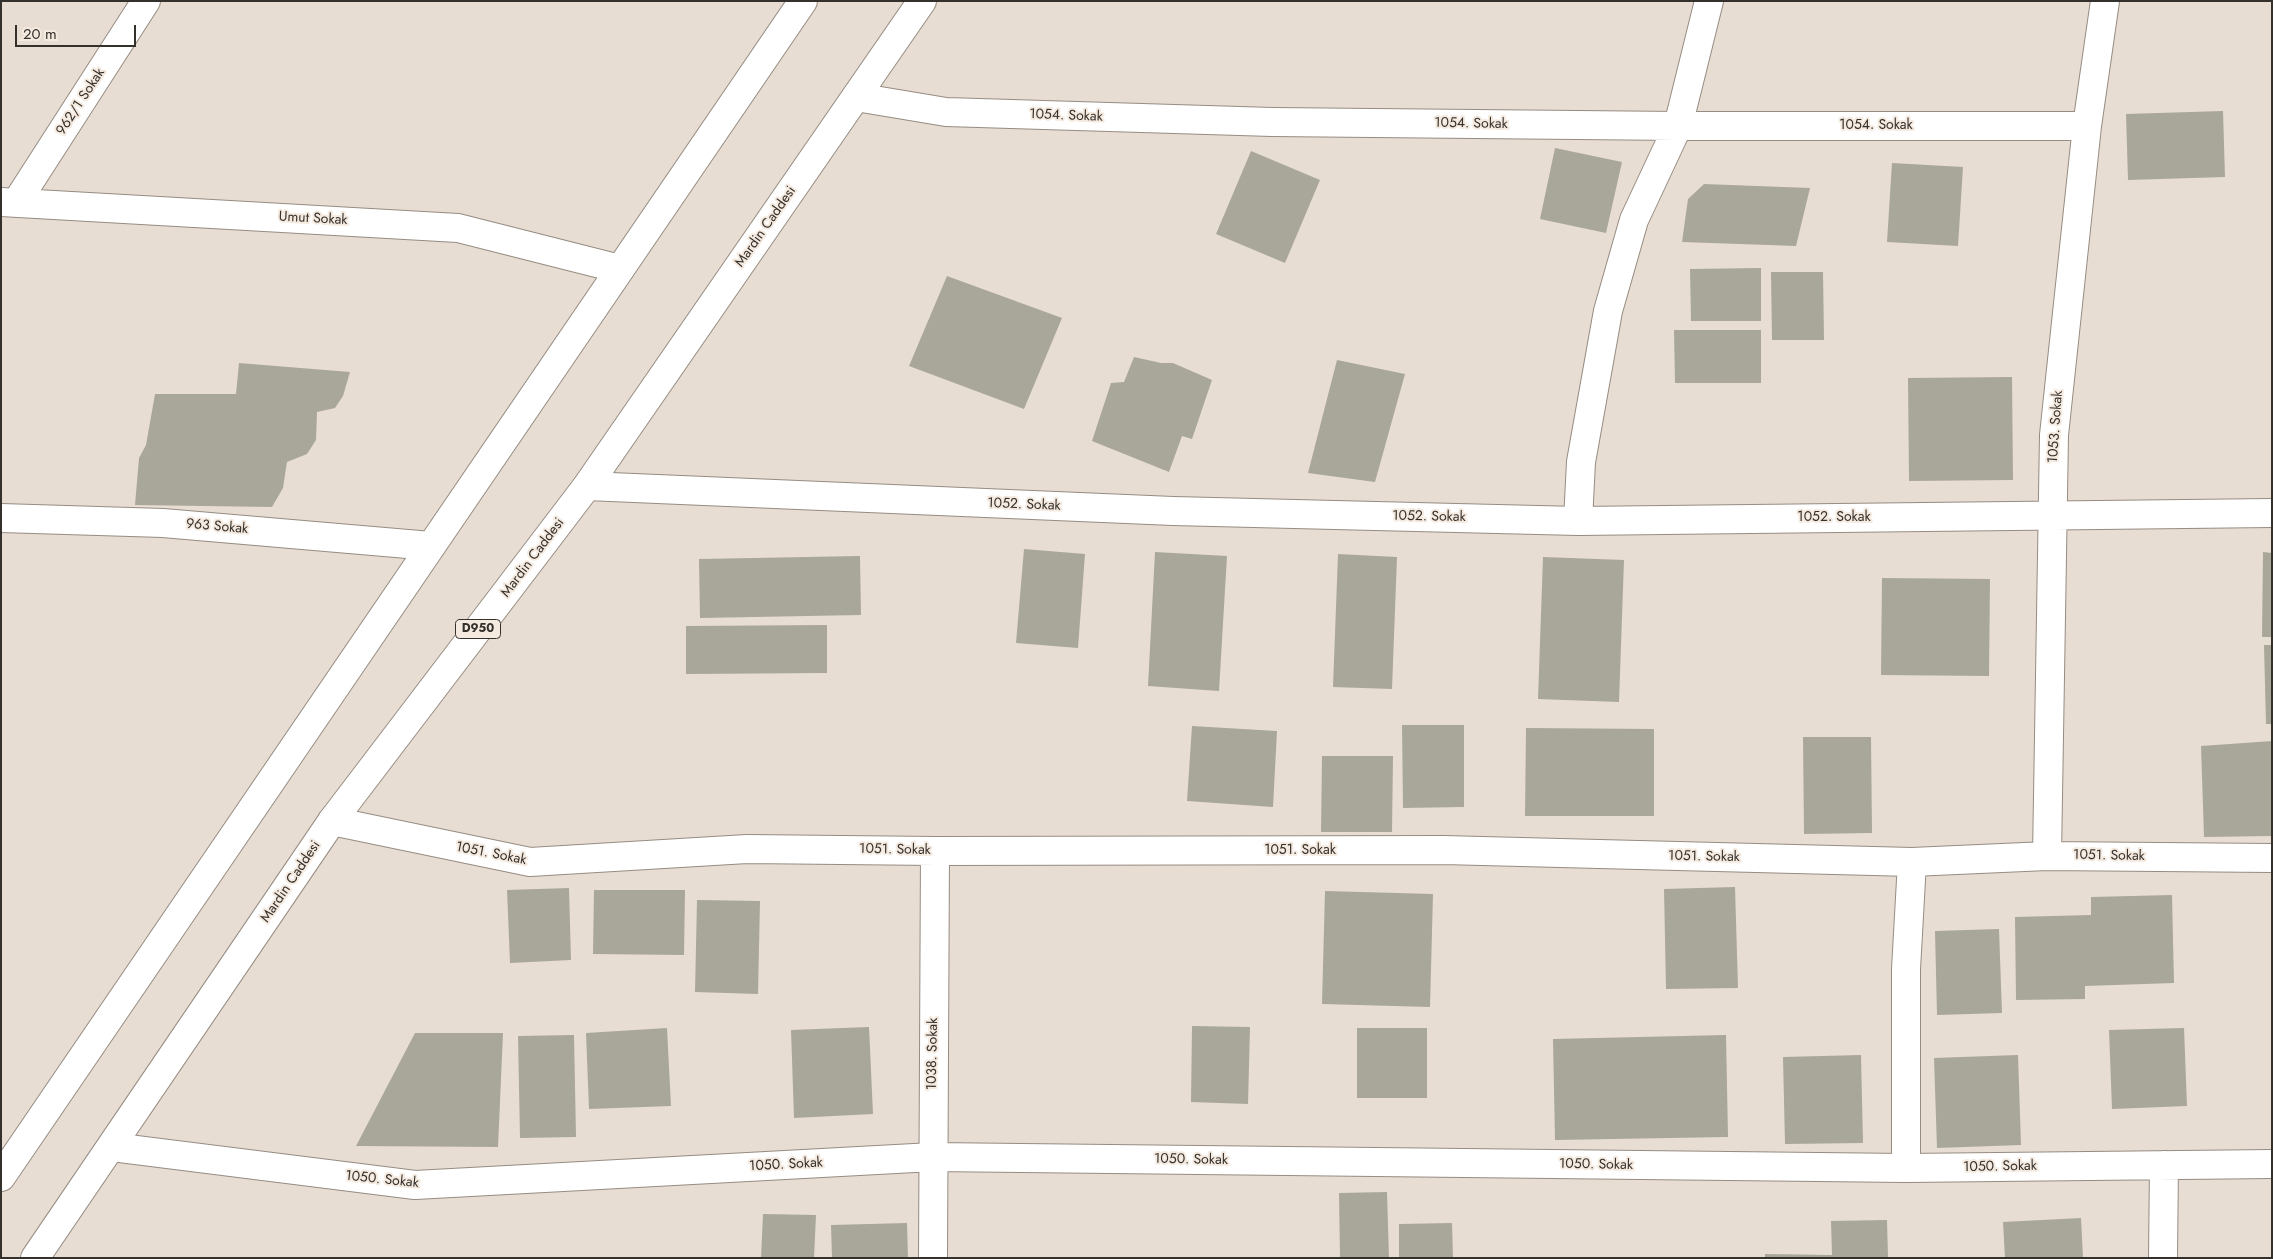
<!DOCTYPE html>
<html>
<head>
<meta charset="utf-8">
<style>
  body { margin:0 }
  #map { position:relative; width:2273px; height:1259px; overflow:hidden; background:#e8ddd2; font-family:Jost,sans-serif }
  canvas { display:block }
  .frame { position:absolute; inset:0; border:2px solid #34302c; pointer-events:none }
  .scale { position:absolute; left:15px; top:25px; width:121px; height:22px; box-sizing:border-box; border:2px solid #34302c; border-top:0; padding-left:6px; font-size:15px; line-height:18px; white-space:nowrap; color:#34302c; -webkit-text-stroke:4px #f5eadf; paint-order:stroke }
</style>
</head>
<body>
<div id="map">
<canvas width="2273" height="1259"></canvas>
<div class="frame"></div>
<div class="scale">20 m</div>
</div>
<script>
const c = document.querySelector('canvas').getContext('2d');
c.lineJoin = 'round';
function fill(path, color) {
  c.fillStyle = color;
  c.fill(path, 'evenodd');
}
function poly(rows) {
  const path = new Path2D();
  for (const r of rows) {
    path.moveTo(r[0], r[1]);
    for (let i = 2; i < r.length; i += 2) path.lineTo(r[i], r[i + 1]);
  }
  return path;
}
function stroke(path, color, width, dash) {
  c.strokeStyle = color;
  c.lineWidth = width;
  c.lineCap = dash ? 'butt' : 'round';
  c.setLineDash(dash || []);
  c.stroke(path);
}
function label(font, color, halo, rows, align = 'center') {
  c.font = font + ' Jost,sans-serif';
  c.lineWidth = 4;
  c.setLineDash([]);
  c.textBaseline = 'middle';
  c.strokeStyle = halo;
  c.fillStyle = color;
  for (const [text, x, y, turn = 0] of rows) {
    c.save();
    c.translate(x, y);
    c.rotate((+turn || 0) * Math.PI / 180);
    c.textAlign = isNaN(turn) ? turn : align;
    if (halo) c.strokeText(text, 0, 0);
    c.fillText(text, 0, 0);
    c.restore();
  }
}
fill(poly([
  [2223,111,2225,177,2128,180,2126,114],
  [1555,148,1622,162,1606,233,1540,219],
  [1251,151,1320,180,1285,263,1216,234],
  [1892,163,1963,167,1958,246,1887,242],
  [1704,184,1810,188,1796,246,1682,242,1688,199],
  [1761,268,1761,321,1691,321,1690,269],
  [1771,272,1823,272,1824,340,1772,340],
  [947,276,1062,318,1024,409,909,366],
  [1674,330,1761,330,1761,383,1675,383],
  [1134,357,1161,363,1173,363,1212,380,1192,439,1182,436,1169,472,1092,441,1111,383,1124,382],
  [1337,360,1405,374,1375,482,1308,473],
  [239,363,350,372,343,396,335,408,317,412,316,440,307,454,287,462,283,488,272,507,135,505,139,458,146,445,155,394,236,394],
  [2012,377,2013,480,1909,481,1908,378],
  [1024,549,1085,554,1078,648,1016,643],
  [1155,552,1227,556,1219,691,1148,686],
  [2263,552,2272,553,2272,637,2262,637],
  [1338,554,1397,557,1392,689,1333,687],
  [860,556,861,615,700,618,699,559],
  [1543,557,1624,560,1619,702,1538,699],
  [1882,578,1990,579,1989,676,1881,675],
  [827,625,827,673,686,674,686,626],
  [2264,645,2272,645,2272,724,2266,724],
  [1402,725,1464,725,1464,807,1403,808],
  [1192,726,1277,731,1273,807,1187,801],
  [1526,728,1654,729,1654,816,1525,816],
  [1803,737,1871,737,1872,833,1804,834],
  [2272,741,2272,836,2204,837,2201,746],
  [1322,756,1393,756,1392,832,1321,832],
  [1735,887,1738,988,1666,989,1664,889],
  [569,888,571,960,510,963,507,890],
  [594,890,685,890,684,955,593,954],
  [1325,891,1433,894,1430,1007,1322,1004],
  [2172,895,2174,983,2085,986,2085,999,2016,1000,2015,917,2091,915,2091,897],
  [697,900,760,901,758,994,695,992],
  [1999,929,2002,1013,1937,1015,1935,931],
  [1192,1026,1250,1027,1248,1104,1191,1102],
  [869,1027,873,1114,794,1118,791,1030],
  [667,1028,671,1106,589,1109,586,1033],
  [1357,1028,1427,1028,1427,1098,1357,1098],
  [2184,1028,2187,1106,2112,1109,2109,1030],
  [415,1033,503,1033,498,1147,356,1146],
  [574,1035,576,1137,520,1138,518,1036],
  [1726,1035,1728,1137,1555,1140,1553,1039],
  [1861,1055,1863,1143,1785,1144,1783,1057],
  [2018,1055,2021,1145,1937,1148,1934,1058],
  [1387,1192,1389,1258,1340,1258,1339,1193],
  [763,1214,816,1215,814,1258,761,1258],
  [2081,1218,2083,1258,2005,1258,2003,1222],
  [1887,1220,1888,1258,1765,1258,1765,1254,1832,1255,1831,1221],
  [907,1223,908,1258,832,1258,831,1225],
  [1452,1223,1453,1258,1399,1258,1399,1224]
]), '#a9a799');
const minor = poly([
  [856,97,946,112,1272,122,1678,126,2087,126],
  [1,202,458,228,620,269],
  [16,203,146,1],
  [587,486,1173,511,1578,521,2272,513],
  [1,518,163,523,431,546],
  [1578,521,1581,462,1608,311,1634,220,1678,126,1709,1],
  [332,821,530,862,747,849,935,851,1443,850,1912,862,2047,856,2272,858],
  [2047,856,2054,435,2087,126,2105,1],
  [112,1147,415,1185,933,1157,1906,1168,2272,1164],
  [1906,1168,1906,969,1912,862],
  [933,1258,935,851],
  [2163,1258,2164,1165]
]);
const highway = poly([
  [1,1177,803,1],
  [35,1258,332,821,587,486,922,1]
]);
stroke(minor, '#968c82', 30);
stroke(highway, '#968c82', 30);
stroke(minor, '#fff', 28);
stroke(highway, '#fff', 28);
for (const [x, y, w] of [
  [478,629,45]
]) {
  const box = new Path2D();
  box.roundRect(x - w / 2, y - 9.5, w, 19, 4);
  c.fillStyle = '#f5eadf';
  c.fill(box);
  stroke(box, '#34302c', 1);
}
label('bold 12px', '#34302c', null, [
  ["D950",478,629]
]);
label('14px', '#34302c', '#f5eadf', [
  ["962/1 Sokak",81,102,-57],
  ["1054. Sokak",1066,116,2],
  ["1054. Sokak",1471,124,1],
  ["1054. Sokak",1876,126],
  ["Umut Sokak",313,219,3],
  ["Mardin Caddesi",766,227,-55],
  ["1053. Sokak",2056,427,-86],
  ["1052. Sokak",1024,505,2],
  ["1052. Sokak",1429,517,1],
  ["1052. Sokak",1834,518],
  ["963 Sokak",217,527,5],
  ["Mardin Caddesi",533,558,-53],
  ["1051. Sokak",895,850,1],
  ["1051. Sokak",1300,851],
  ["1051. Sokak",491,854,11],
  ["1051. Sokak",2109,856,1],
  ["1051. Sokak",1704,857,1],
  ["Mardin Caddesi",291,882,-56],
  ["1038. Sokak",933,1054,-89],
  ["1050. Sokak",1191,1160,1],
  ["1050. Sokak",786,1165,-3],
  ["1050. Sokak",1596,1165,1],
  ["1050. Sokak",2000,1167,-1],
  ["1050. Sokak",382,1180,6]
]);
</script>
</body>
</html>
